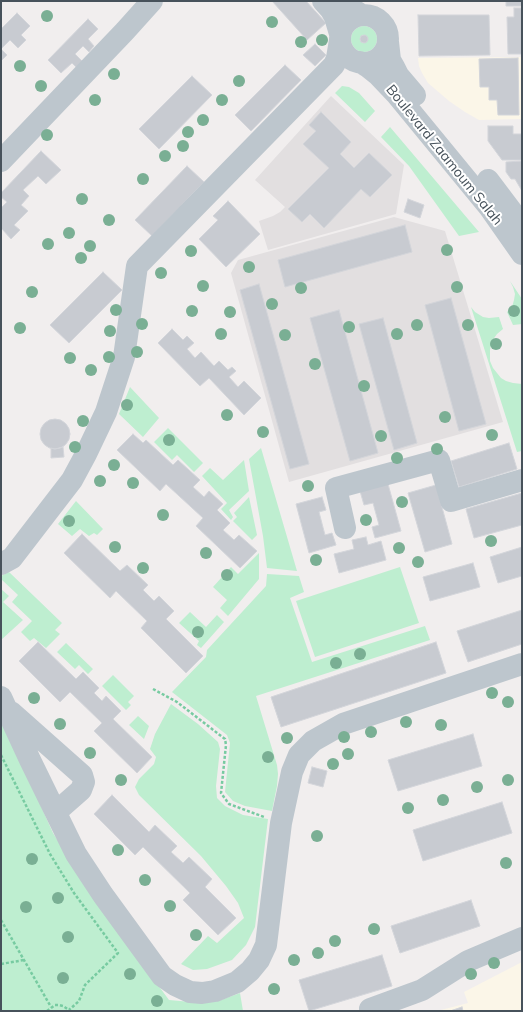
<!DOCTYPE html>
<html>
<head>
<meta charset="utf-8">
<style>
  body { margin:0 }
  #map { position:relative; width:523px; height:1012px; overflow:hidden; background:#f1eeee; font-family:Mulish,sans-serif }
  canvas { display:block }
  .frame { position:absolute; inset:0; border:2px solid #47525b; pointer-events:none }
</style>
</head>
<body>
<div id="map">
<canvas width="523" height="1012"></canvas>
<div class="frame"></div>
</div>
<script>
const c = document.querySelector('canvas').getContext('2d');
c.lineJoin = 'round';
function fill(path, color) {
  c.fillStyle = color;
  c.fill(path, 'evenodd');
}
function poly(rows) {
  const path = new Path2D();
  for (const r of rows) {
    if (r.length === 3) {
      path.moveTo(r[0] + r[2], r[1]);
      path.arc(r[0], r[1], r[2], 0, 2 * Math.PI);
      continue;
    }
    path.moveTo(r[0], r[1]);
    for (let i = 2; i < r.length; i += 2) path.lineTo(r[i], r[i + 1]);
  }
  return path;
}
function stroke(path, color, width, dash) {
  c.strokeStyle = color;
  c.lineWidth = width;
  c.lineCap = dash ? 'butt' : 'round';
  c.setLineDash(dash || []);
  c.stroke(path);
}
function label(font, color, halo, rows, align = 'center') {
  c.font = font + ' Mulish,sans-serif';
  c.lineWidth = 4;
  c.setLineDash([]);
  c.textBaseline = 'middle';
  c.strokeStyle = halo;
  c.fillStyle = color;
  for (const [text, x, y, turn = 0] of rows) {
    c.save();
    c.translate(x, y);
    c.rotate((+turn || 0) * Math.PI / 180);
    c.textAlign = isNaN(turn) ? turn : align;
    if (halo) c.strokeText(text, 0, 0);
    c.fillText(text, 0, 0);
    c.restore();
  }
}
fill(poly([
  [522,57,522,119,479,120,465,112,449,101,428,83,422,73,419,66,418,58],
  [522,962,522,1011,437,1011,468,1003,464,992]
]), '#fbf6e8');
fill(poly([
  [331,96,404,165,396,214,268,250,259,221,273,216,280,212,285,207,255,180],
  [394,217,445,231,503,422,289,482,231,273,238,260]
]), '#e2dfe0');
fill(poly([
  [364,39,13],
  [342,86,349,87,359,93,375,111,365,122,335,93],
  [390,127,479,232,459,236,409,166,381,137],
  [510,281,522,299,522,324,513,325,507,312,512,307,514,300,515,294,513,287],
  [471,307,475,312,483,317,489,318,499,317,503,329,497,334,492,341,490,350,490,361,493,368,501,378,506,381,513,383,522,384,522,451,517,452],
  [130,387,159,418,143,437,119,414],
  [168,428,203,463,194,472,177,455,172,460,154,442],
  [261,448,297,571,267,568,263,536,249,459],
  [244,460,249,491,229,510,233,517,231,520,221,509,227,503,202,476,210,468,223,480],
  [249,497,257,535,252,540,233,521,237,517,234,513],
  [76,501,103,529,97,535,94,533,89,536,80,529,72,536,58,524],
  [259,553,259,579,228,616,220,608,227,600,213,587,231,567,238,574],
  [400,567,419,623,315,657,296,601],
  [9,572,62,623,55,630,60,634,46,648,34,638,30,641,21,632,32,621,12,602,18,595,1,579,1,576],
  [267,574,299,576,304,592,290,598,312,662,425,626,430,640,256,696,277,765,278,774,277,786,272,811,245,806,233,801,225,792,230,743,227,735,172,692,206,657,207,650,266,586],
  [1,589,9,596,3,602,23,620,1,640],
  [190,612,206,627,217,615,224,622,201,648,197,645,199,641,179,623],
  [66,643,93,669,88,674,79,665,75,669,57,652],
  [113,675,134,696,128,702,131,705,126,710,102,686],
  [171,704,198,724,218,742,220,749,216,786,217,798,225,806,243,815,268,819,255,927,246,945,232,960,207,969,193,970,181,964,208,936,217,943,244,918,238,903,226,886,201,856,139,795,135,787,139,779,154,764,156,757,150,749,155,734],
  [138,716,149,726,144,739,129,725],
  [1,717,53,833,86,887,169,1000,202,1003,221,1000,240,993,243,1011,1,1011]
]), '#beeed0');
const building = poly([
  [272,1,306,1,326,23,307,40,272,1],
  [506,1,522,1,522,6,506,6,506,1],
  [514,8,522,8,522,54,508,54,507,17,514,17,514,8],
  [17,13,30,26,21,35,26,40,18,48,10,40,1,49,7,55,2,60,1,59,1,29,17,13],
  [418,15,489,15,490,55,419,56,418,15],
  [88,19,98,29,88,39,94,46,89,52,83,46,75,54,82,61,76,67,72,63,61,73,48,60,88,19],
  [364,39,4],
  [315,44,326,55,315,66,303,55,315,44],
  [518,58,519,115,498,115,497,100,489,100,489,87,480,87,479,59,518,58],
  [285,65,301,80,251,131,235,115,285,65],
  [192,76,212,95,159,149,139,129,192,76],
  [321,112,351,142,340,154,354,168,369,153,392,175,370,197,361,189,324,228,310,214,302,222,288,209,329,168,303,144,316,131,309,125,321,112],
  [488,126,513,126,513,134,522,134,522,160,502,160,488,141,488,126],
  [41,151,61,170,46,184,38,176,23,190,29,196,21,205,28,211,14,225,20,230,11,239,2,229,1,230,1,208,7,202,1,197,1,193,41,151],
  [522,161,522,191,515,179,511,179,506,172,506,162,522,161],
  [187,166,204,182,152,236,135,220,187,166],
  [408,199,424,205,420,218,404,212,408,199],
  [228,201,260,234,226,267,199,239,218,220,213,216,228,201],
  [405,225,412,252,285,287,278,260,405,225],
  [103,272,122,290,69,343,50,325,103,272],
  [259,284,309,464,290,469,240,290,259,284],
  [451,298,486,424,459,431,425,305,451,298],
  [339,310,378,453,350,461,310,318,339,310],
  [383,318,417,443,394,450,359,324,383,318],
  [172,329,183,340,187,336,194,343,187,349,195,358,201,352,214,366,219,361,228,370,232,367,236,371,229,377,238,387,244,381,261,398,244,415,209,378,200,386,158,343,172,329],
  [55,434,15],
  [133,434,143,443,146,440,173,465,178,460,200,480,193,487,204,497,209,491,223,504,217,510,230,523,223,530,234,540,239,535,257,551,240,568,196,526,203,518,166,484,160,491,117,450,133,434],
  [509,443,517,469,459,487,451,461,509,443],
  [63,447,64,457,51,458,51,448,55,449,63,447],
  [388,484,401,531,375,538,372,527,379,525,373,503,364,505,360,491,388,484],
  [436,485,452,544,425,552,408,493,436,485],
  [522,493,522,525,474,538,466,509,522,493],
  [322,497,326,510,319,512,325,535,332,533,336,545,309,553,296,504,322,497],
  [82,534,120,571,127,565,148,585,143,590,154,601,159,596,174,611,166,619,203,656,186,673,141,628,147,621,116,591,110,598,64,553,82,534],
  [366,537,368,545,381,541,386,560,339,573,334,554,354,549,352,540,366,537],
  [522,547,522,576,498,583,490,557,522,547],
  [473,563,480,587,430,601,423,577,473,563],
  [522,610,522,644,468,662,457,631,522,610],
  [38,642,76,679,83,672,99,688,94,693,102,701,106,696,121,711,113,719,152,757,137,773,94,731,102,723,70,692,60,702,19,661,38,642],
  [436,642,446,673,281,727,271,697,436,642],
  [473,734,482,766,398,791,388,760,473,734],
  [312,767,327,771,323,787,308,783,312,767],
  [112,795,149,832,155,825,177,846,171,852,183,863,189,857,212,879,205,887,236,918,218,935,183,900,190,893,143,847,135,855,94,814,112,795],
  [502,802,512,833,423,861,413,830,502,802],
  [471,900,480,926,400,953,391,926,471,900],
  [382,955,392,986,309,1011,299,980,382,955],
  [462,1007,463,1011,450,1011,462,1007]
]);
fill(building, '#c8cbd1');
stroke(building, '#d3d5da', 1);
stroke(poly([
  [153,689,177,702,225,739,226,745,221,793,229,804,264,817],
  [1,755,50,854,74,893,118,953,85,985,79,1001,69,1010],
  [1,920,51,1007],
  [1,964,24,960],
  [47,1011,55,1005,59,1005,63,1006,69,1010]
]), '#77cba1', 2.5, [3, 2]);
stroke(poly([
  [323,1,331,10,335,17,340,34],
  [343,1,349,7,362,15],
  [364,39,24],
  [388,42,390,60,394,67,398,75,415,95],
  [360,62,368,67,378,75,397,95,489,207,522,254],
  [1,161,125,31,152,1],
  [488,180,522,225],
  [345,528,336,488,439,460,451,501,522,480],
  [1,564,12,558,72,480,86,454,106,412,124,357,137,266,334,65,337,58,340,40],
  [1,697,30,760,76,854,103,895,162,976,175,985,190,992,202,993,215,991,237,982,250,971,259,960,266,945,281,823,292,772,299,755,313,741,343,724,522,664],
  [11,712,82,775,84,782,81,790,56,812],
  [370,1009,422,990,468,961,522,938]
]), '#bdc6cd', 22);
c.fillStyle = '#7aaf94';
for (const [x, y] of [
  [47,16],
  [272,22],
  [322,40],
  [301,42],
  [20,66],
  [114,74],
  [239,81],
  [41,86],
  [95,100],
  [222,100],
  [203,120],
  [188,132],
  [47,135],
  [183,146],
  [165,156],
  [143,179],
  [82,199],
  [109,220],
  [69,233],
  [48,244],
  [90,246],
  [447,250],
  [191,251],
  [81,258],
  [249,267],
  [161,273],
  [203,286],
  [457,287],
  [301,288],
  [32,292],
  [272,304],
  [116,310],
  [192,311],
  [514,311],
  [230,312],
  [142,324],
  [417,325],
  [468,325],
  [349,327],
  [20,328],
  [110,331],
  [221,334],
  [397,334],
  [285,335],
  [496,344],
  [137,352],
  [109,357],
  [70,358],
  [315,364],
  [91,370],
  [364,386],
  [127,405],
  [227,415],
  [445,417],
  [83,421],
  [263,432],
  [492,435],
  [381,436],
  [169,440],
  [75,447],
  [437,449],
  [397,458],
  [114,465],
  [100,481],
  [133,483],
  [308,486],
  [402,502],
  [163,515],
  [366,520],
  [69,521],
  [491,541],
  [115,547],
  [399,548],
  [206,553],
  [316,560],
  [418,562],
  [143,568],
  [227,575],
  [198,632],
  [360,654],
  [336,663],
  [492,693],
  [34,698],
  [508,702],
  [406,722],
  [60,724],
  [441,725],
  [371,732],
  [344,737],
  [287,738],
  [90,753],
  [348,754],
  [268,757],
  [333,764],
  [121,780],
  [508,780],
  [477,787],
  [443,800],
  [408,808],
  [317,836],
  [118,850],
  [32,859],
  [506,863],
  [145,880],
  [58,898],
  [170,906],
  [26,907],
  [374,929],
  [196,935],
  [68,937],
  [335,941],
  [318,953],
  [294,960],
  [494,963],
  [130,974],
  [471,974],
  [63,978],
  [274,989],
  [157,1001]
]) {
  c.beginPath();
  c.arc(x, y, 6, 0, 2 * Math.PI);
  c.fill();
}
label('14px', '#47525b', '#fff', [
  ["Boulevard Zaamoum Salah",444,155,51]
]);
</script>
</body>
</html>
